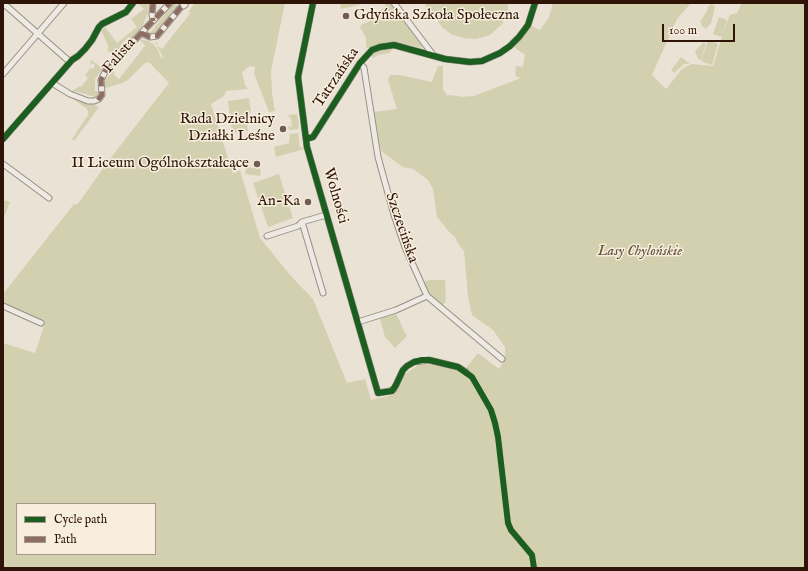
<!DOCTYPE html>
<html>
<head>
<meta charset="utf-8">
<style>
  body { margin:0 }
  #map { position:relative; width:808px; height:571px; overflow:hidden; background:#eae2d4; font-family:"IM FELL English",serif }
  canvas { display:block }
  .frame { position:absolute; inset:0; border:4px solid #2f1508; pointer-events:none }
  .legend { position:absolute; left:16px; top:503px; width:140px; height:52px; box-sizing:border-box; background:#f7eede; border:1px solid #a79788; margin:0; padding:5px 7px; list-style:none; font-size:12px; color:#2f1508 }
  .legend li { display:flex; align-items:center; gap:8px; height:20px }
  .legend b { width:20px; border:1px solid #a79788 }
  .scale { position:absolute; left:662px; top:24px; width:73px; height:18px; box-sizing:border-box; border:2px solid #2f1508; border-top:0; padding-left:5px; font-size:12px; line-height:14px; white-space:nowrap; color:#2f1508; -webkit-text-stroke:3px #f7eede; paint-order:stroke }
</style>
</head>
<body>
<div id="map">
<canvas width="808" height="571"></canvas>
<div class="frame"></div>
<ul class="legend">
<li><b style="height:5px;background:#1b5e20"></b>Cycle path</li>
<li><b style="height:5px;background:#8d6e63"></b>Path</li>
</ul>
<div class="scale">100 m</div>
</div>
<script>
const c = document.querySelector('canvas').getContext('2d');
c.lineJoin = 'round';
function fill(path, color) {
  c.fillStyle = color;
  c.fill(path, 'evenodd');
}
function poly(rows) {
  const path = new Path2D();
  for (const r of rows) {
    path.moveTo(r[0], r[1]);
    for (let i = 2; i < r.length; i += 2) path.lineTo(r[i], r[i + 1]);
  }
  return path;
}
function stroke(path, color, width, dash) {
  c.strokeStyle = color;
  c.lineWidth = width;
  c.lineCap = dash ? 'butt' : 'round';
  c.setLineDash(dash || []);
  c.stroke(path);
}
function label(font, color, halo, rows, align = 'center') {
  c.font = font + ' "IM FELL English",serif';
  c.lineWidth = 3;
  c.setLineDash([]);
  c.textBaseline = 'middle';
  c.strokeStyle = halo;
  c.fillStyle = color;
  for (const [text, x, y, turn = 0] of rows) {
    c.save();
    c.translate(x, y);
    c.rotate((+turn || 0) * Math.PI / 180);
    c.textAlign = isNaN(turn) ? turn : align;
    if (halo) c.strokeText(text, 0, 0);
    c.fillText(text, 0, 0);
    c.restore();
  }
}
fill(poly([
  [138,3,149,3,148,13,142,27,131,38,128,37,120,46,121,49,114,56,107,50,109,48,101,30,105,27,117,43,137,27,131,19,144,9],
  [174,3,179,7,177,9,175,9,155,34,153,35,146,34,151,32],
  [193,3,285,3,271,71,272,93,275,111,269,112,254,73,255,67,250,66,242,72,245,85,248,89,226,91,224,96,211,104,233,174,240,170,260,238,290,275,313,299,347,383,365,379,371,400,391,395,404,375,421,363,432,362,465,369,478,353,499,369,505,360,505,347,493,330,472,315,468,297,464,251,458,244,455,237,451,234,437,217,433,189,428,180,413,169,403,167,381,151,374,112,397,109,388,80,390,75,400,75,432,82,438,66,443,66,443,89,447,95,459,96,460,97,474,96,521,78,515,76,516,66,523,67,525,54,522,53,514,47,531,26,540,30,549,17,553,3,691,3,677,19,652,75,666,89,682,69,687,66,692,64,713,66,722,37,713,34,719,17,727,20,722,35,730,15,737,13,742,3,805,3,805,568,3,568,3,343,35,353,44,326,3,303,3,294,74,204,76,205,80,201,109,160,169,83,149,62,145,63,128,80,122,83,106,88,104,87,104,81,113,71,115,72,113,74,119,79,145,46,144,44,139,39,148,41,153,44,158,50,161,58,163,58,161,53,155,43,156,42,158,43,156,45,162,49,189,15,190,13,189,11,194,4],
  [17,504,155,504,155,554,17,554],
  [345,3,360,3,359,5,341,9,340,4],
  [384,3,390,3,422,45,422,48,397,42,387,42,376,45,370,49,366,47,366,38,360,27,362,24,368,22,375,16,386,6],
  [424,3,508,3,508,11,502,24,490,35,476,39,463,38,451,34,443,28],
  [711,4,715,6,713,16,711,23,706,29,701,25,702,23,700,22,708,9,707,8],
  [708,40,718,44,712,65,701,61],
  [703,43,706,43,701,60,698,59,695,51],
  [386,48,394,48,389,53,378,55,373,58,370,55,378,50],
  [681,57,690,64,684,64,674,73,671,70],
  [91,60,103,69,95,79,95,91,100,92,100,94,95,97,75,91,74,93,72,91,80,86,81,87,88,78,85,76,90,68,93,69,95,65,92,63,91,65,90,64],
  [72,98,73,97,89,102,99,107,74,141,72,139,88,115,88,111,87,109],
  [249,98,251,113,246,114,248,131,232,133,228,101],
  [297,114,299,125,298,129,289,130,288,126,292,127,291,118,288,116,289,115],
  [298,133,300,148,303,147,304,149,276,157,274,147,289,143,290,134],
  [246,167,261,169,260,176,245,174],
  [279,174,293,218,268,227,253,183],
  [3,200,10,202,5,215,3,215],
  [429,280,445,280,446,301,442,306,432,298,423,282],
  [396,313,404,331,407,336,395,348,385,337,380,318]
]), '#d3d0b0');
const minor = poly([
  [3,3,70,62],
  [153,3,152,14,153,21],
  [313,3,298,77,307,147,378,393,390,391,394,389,403,370,407,366,414,362,429,360,458,367,466,372],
  [394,3,434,56],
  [141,33,150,37,157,36,181,7,185,5],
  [360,63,364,68,378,157,394,215,405,247,427,296,502,359],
  [3,74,64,3],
  [52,83,70,94,88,101,94,101,99,99,102,95,101,80,106,70,170,3],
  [3,139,72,60,78,56,85,49,92,40,99,27,102,24,126,12,133,3],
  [306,139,313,137,360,63,372,50,380,47,394,45,445,59,470,62,482,61,500,53,510,46,519,37,528,25,535,3],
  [3,164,49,198],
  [302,222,323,293],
  [267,236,298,226,302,222,326,215],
  [3,306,41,323],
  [358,322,396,310,427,296]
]);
stroke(minor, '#978f86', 7);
stroke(minor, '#eeeae3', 5);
stroke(poly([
  [153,3,152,14,153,21],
  [141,33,150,37,157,36,181,7,185,5],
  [98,100,102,95,101,80,106,70,170,3]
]), '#8d6e63', 5, [10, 5]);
stroke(poly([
  [313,3,298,77,307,147,378,393,392,391,396,385,403,370,407,366,414,362,422,360,429,360,458,367,472,377,491,410,495,423,498,437,508,523,511,530,532,555,534,568],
  [3,139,72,60,78,56,85,49,92,40,99,27,102,24,126,12,133,3],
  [306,139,313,137,360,63,372,50,380,47,394,45,445,59,470,62,482,61,500,53,510,46,519,37,528,25,535,3]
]), '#1b5e20', 6);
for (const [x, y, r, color] of [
  [346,16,4,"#705d4f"],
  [283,129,4,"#705d4f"],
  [257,164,4,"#705d4f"],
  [308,202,4,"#705d4f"]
]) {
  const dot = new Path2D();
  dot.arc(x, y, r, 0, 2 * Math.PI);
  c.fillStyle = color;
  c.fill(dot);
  stroke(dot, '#f7eede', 1.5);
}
label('15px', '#2f1508', '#f7eede', [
  ["Gdyńska Szkoła Społeczna",354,16,"left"],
  ["Rada Dzielnicy",275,120],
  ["Działki Leśne",275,137],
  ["II Liceum Ogólnokształcące",249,164],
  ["An-Ka",300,202]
], 'right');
label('15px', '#2f1508', '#f7eede', [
  ["Falista",120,56,-49],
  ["Tatrzańska",337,78,-56],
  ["Wolności",335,196,74],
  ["Szczecińska",401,228,71]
]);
label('italic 15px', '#625239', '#f7eede', [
  ["Lasy Chylońskie",640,252]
]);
</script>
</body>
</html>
